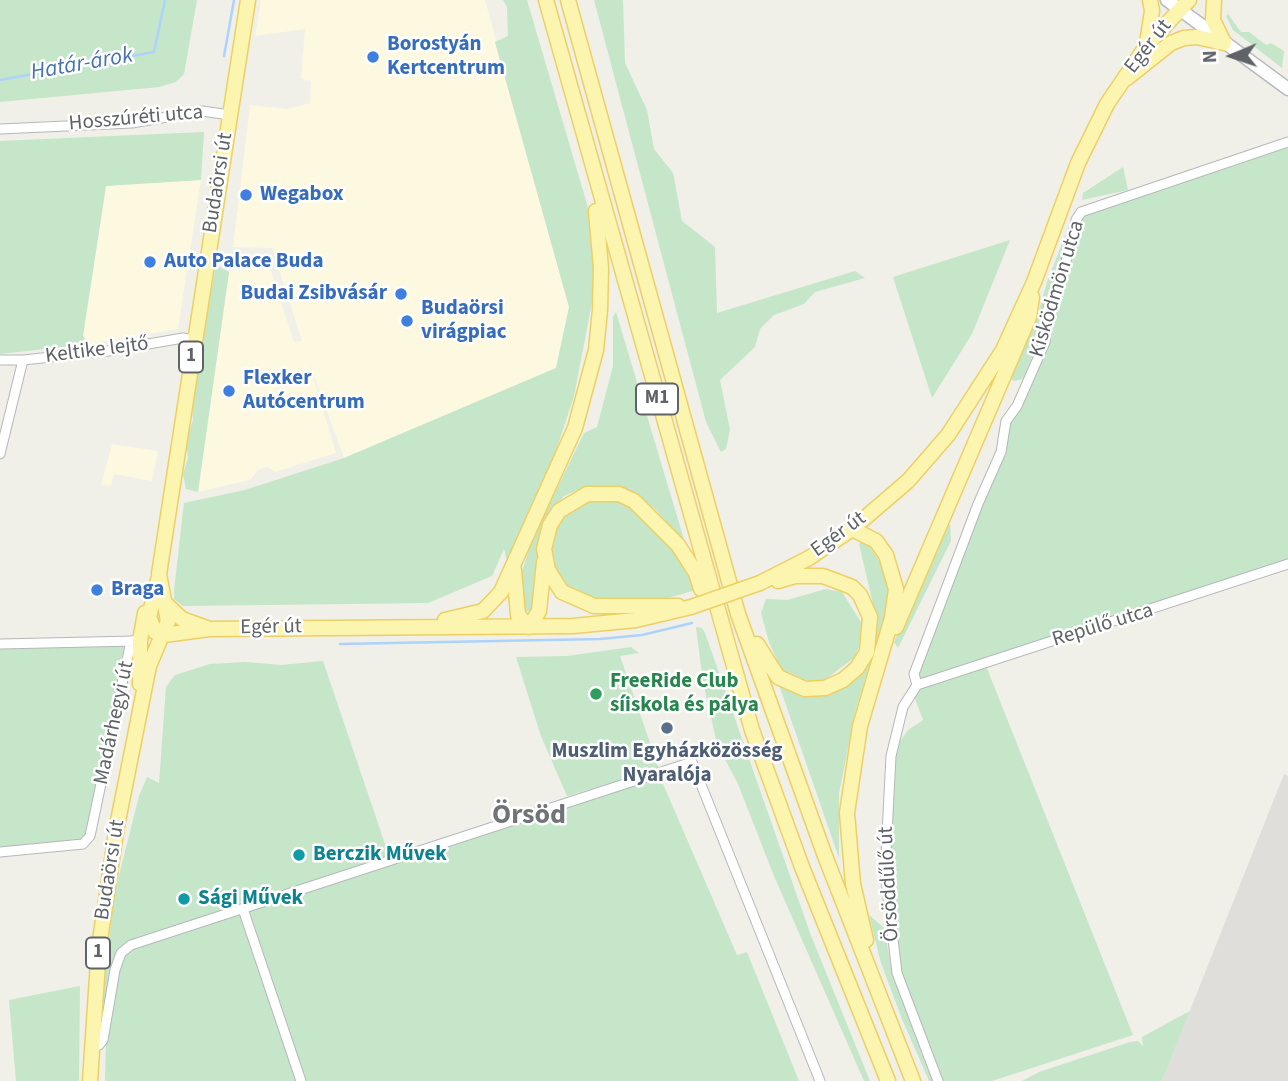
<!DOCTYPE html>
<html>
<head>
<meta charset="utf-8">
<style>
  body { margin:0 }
  #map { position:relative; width:1288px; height:1081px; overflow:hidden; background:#f0efe8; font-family:"Source Sans 3",sans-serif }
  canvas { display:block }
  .north { position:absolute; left:1197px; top:21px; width:70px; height:70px; -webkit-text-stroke:5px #fff; paint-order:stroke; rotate:268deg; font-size:19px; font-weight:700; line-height:28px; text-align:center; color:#5f6267 }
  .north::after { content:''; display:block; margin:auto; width:24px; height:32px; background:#5f6267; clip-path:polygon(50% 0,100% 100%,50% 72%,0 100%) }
</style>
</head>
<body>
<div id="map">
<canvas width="1288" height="1081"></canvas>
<div class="north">N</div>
</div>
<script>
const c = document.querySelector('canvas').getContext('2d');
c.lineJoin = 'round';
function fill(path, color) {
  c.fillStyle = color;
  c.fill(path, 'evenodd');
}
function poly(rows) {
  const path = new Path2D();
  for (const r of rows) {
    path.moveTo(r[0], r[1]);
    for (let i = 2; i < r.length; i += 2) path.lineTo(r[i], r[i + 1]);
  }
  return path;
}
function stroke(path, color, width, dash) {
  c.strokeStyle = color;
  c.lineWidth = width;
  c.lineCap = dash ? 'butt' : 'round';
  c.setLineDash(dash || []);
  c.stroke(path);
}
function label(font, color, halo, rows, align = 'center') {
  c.font = font + ' "Source Sans 3",sans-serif';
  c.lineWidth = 5;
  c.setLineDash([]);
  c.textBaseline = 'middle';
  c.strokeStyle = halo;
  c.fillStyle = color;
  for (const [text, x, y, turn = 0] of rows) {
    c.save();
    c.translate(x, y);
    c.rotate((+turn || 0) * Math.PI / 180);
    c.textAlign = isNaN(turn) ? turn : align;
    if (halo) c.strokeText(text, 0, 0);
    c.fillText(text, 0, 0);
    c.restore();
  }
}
fill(poly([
  [261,0,485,0,569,307,556,368,344,458,308,360,336,453,275,472,267,467,258,470,250,480,198,492,229,272,234,270,237,254,267,258,294,342,302,341,272,248,233,247,250,105,287,109,310,103,311,81,301,79,305,29,255,36],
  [201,180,178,329,89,344,83,336,106,186],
  [112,444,158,451,152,481,114,474,111,486,101,485]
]), '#fdf8e0');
fill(poly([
  [1284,774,1288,776,1288,1081,1162,1081]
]), '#dfdeda');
fill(poly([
  [0,0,197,0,184,74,176,82,159,87,0,102],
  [503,0,527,0,594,228,595,287,574,396,555,454,508,564,504,549,492,576,428,603,183,606,174,599,174,590,184,503,245,490,344,458,556,368,569,307,495,42,508,36,507,7],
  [594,0,623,0,625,63,647,110,654,149,673,173,682,221,715,247,717,313,855,271,865,278,815,292,804,304,774,315,760,329,755,347,720,380,730,430,726,449,721,452,706,422],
  [1228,14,1241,32,1249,32,1266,45,1271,43,1284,51,1282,68,1233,30,1226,16],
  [204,132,201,180,106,186,83,336,89,344,0,354,0,141],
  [1288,142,1288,564,986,666,1133,1035,992,1081,942,1081,897,969,888,900,894,750,908,730,923,720,914,696,914,680,1002,438,1045,342,1081,212],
  [1123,167,1128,190,1082,200,1083,193],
  [1067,231,1062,260,1046,304,1042,333,1023,379,1014,381,1008,377,1034,327,1047,282],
  [1010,240,972,334,932,398,893,277],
  [216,265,229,272,198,492,186,489,183,474,188,458,186,440,193,420,191,398],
  [616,312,685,543,655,509,634,494,619,488,584,487,564,496,547,515,538,546,532,609,527,612,524,605,521,575,532,540,584,433,597,427,613,366,613,317],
  [608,498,627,503,659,530,690,573,696,590,657,601,609,601,577,594,557,578,549,552,558,516,581,501],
  [946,525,950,525,951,541,898,648,894,642],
  [862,542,867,543,886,571,890,599,855,712,839,794,839,858,778,682,808,693,834,693,860,676,876,634,875,612,859,544],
  [826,589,842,592,862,624,859,647,854,658,823,681,808,681,781,669,769,642,761,613,766,599,787,600],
  [696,627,702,628,705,633,810,933,870,1081,864,1081,774,876,738,784,717,744,703,682],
  [132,644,128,681,93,839,0,850,0,646],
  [631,647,639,653,620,656,659,769,567,796,541,736,516,657,567,656],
  [323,661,387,850,400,861,660,777,737,955,747,952,799,1081,105,1081,106,1042,101,1034,97,1034,115,891,139,796,147,777,159,783,166,687,175,675,210,664,245,662,281,665],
  [869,915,884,928,892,972,936,1081,929,1081,902,1019,881,963],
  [80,986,79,1081,16,1081,9,1000],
  [1190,1011,1162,1081,1022,1081,1039,1072,1130,1042,1138,1041,1143,1046,1142,1037]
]), '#c5e6c8');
stroke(poly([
  [224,56,234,0],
  [0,80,154,52,165,0],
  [340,644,600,639,642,635,692,623]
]), '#acd3fc', 2.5);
const street = poly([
  [0,129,132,123,202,111,230,115],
  [0,360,23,360,108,351,183,338,194,340],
  [0,454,23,360],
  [0,644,135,641],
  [917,685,914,674,978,504,1001,452,1006,421,1017,406,1045,342,1048,308,1062,278,1076,220,1081,212,1288,142],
  [917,685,903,707,891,756,885,872,897,973,938,1081],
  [917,685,1288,564],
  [0,852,83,844,90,836,131,641],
  [243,909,301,1081],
  [91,1046,99,1045,103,1040,115,970,121,953,131,945,692,762,820,1081]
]);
const secondary = poly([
  [1167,0,1288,89]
]);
const primary = poly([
  [546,0,752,730,802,867,888,1081],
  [568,0,738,614,825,856,913,1081],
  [1214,0,1213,20,1224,43],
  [1147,43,1152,11,1150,0],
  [1127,78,1171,43,1184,38,1197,37,1224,43],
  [852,529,876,541,886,555,896,589,892,618,860,726,847,813,853,884,866,940],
  [514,570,518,615,529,627],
  [158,580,149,617,155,632,164,635,209,629,573,626,636,620,691,607],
  [760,583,809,558,852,529,908,481,948,435,1003,350,1034,282,1078,163,1107,104,1147,45,1189,0],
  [166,604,182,619,207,628],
  [678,606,594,606,562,592,548,570,544,549,550,525,559,511,587,494,619,494,634,501,678,545,696,573,701,589],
  [445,620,483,611,501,592,575,428,596,350,600,310,601,268,596,211],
  [529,627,539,611,544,562],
  [896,627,1029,317,1032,297],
  [757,644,778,677,805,689,825,688,843,680,857,668,867,652,870,617,860,595,852,587,823,576,795,576,778,581],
  [140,684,140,641,145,613],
  [90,1081,99,947,117,826,149,666,168,621,159,574,248,0]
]);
stroke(street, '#b5b7bb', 11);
stroke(secondary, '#b6b9be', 15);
stroke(primary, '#edd064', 17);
stroke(street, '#fff', 9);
stroke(secondary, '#fff', 12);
stroke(primary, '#fcf5b0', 14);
const primaryBridge = poly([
  [691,607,760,583]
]);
stroke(primaryBridge, '#edd064', 17, []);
stroke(primaryBridge, '#fcf5b0', 14);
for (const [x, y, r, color] of [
  [373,57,7,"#3f7fe0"],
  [246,195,7,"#3f7fe0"],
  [150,262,7,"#3f7fe0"],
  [401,294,7,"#3f7fe0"],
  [407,321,7,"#3f7fe0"],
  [229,391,7,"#3f7fe0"],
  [97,590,7,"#3f7fe0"],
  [596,694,7,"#2e9e5b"],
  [667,728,7,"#5c6f8a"],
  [299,855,7,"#0f9aa8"],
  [184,899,7,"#0f9aa8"]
]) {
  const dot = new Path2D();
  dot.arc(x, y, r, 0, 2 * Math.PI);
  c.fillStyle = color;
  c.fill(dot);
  stroke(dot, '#fff', 2.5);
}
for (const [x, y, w] of [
  [191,357,24],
  [657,399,42],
  [98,953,24]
]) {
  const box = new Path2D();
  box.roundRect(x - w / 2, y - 15.5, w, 31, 5);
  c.fillStyle = '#fff';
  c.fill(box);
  stroke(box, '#5f6267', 2);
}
label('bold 19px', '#5f6267', null, [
  ["1",191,357],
  ["M1",657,399],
  ["1",98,953]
]);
label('bold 21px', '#366cbe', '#fff', [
  ["Borostyán",387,45],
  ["Kertcentrum",387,69],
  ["Wegabox",260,195],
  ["Auto Palace Buda",164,262],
  ["Budai Zsibvásár",387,294,"right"],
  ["Budaörsi",421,309],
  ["virágpiac",421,333],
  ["Flexker",243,379],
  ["Autócentrum",243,403],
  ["Braga",111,590]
], 'left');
label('21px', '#5f6267', '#fff', [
  ["Egér út",1149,47,-52],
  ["Hosszúréti utca",136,119,-5],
  ["Budaörsi út",219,183,-81],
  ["Kisködmön utca",1058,289,-73],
  ["Keltike lejtő",97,351,-7],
  ["Egér út",839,535,-36],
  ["Repülő utca",1103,626,-17],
  ["Egér út",271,628,-1],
  ["Madárhegyi út",115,723,-78],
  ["Budaörsi út",111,870,-81],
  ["Örsöddűlő út",890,884,-93]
]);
label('bold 21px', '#27864d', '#fff', [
  ["FreeRide Club",610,682],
  ["síiskola és pálya",610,706]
], 'left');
label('bold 21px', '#4e5e75', '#fff', [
  ["Muszlim Egyházközösség",667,752],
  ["Nyaralója",667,776]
]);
label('bold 21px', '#0d838f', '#fff', [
  ["Berczik Művek",313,855],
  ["Sági Művek",198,899]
], 'left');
label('italic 23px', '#4772af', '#fff', [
  ["Határ-árok",82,65,-10]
]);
label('bold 28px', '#707479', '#fff', [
  ["Örsöd",529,817]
]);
</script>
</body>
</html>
